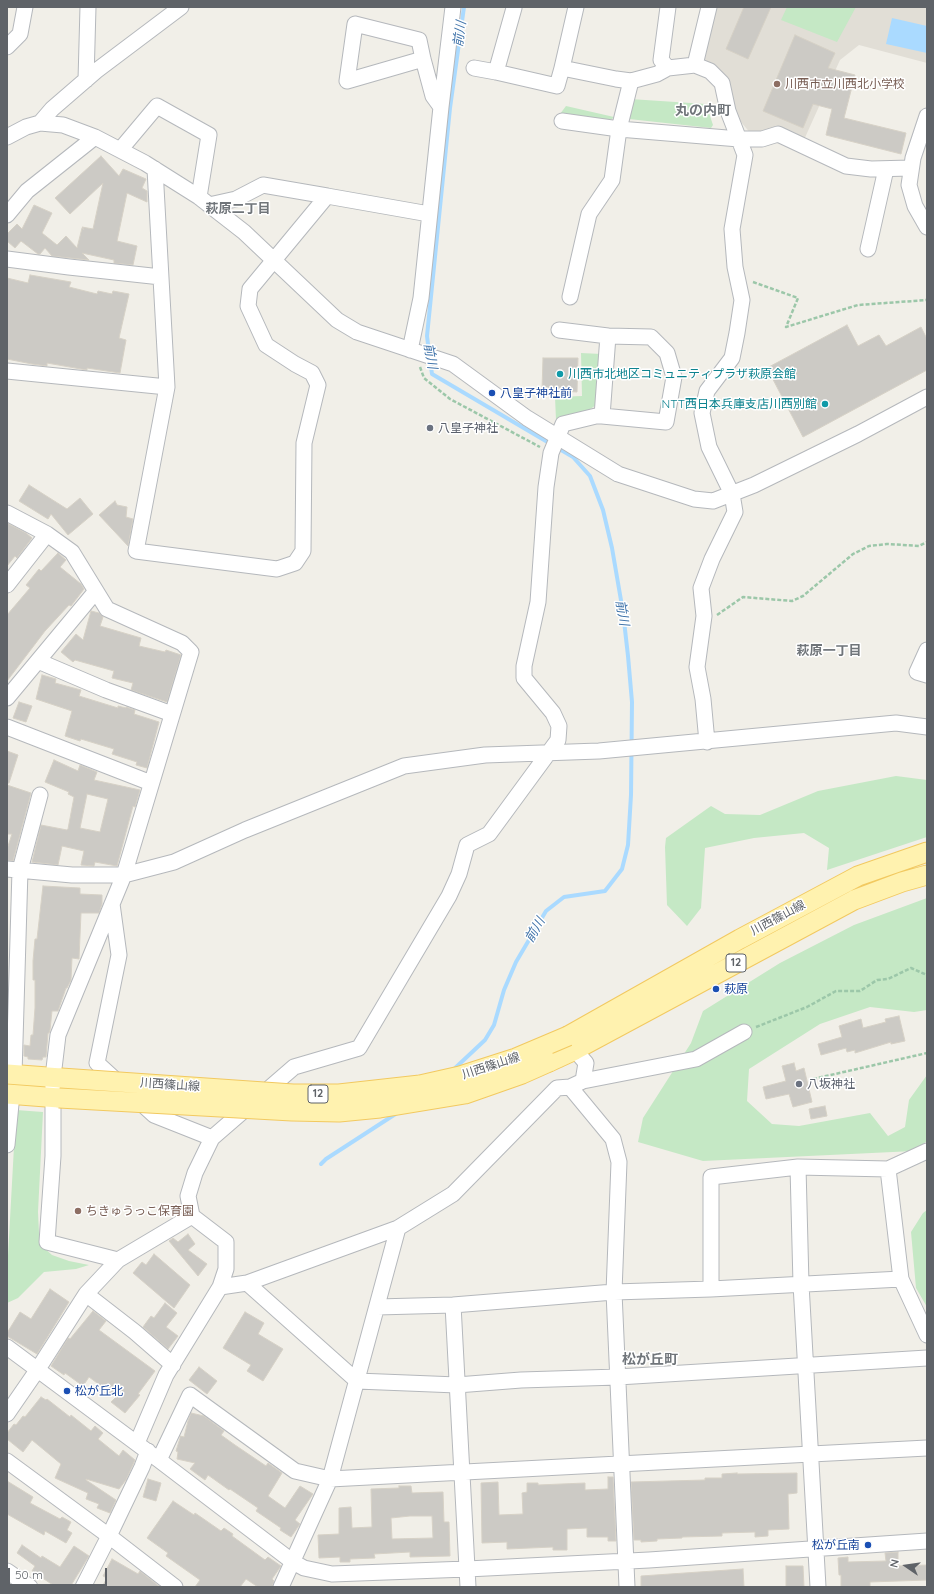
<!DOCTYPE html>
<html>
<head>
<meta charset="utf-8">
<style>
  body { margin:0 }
  #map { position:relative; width:934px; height:1594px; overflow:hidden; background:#f1efe8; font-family:Quicksand,sans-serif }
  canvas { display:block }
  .frame { position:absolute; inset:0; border:8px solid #5f6368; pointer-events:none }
  .north { position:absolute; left:886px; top:1546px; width:40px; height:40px; -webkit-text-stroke:3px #fff; paint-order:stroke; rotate:283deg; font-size:11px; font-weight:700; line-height:16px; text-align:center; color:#5f6368 }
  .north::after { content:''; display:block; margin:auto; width:14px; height:18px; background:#5f6368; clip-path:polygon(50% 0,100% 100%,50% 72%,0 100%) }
  .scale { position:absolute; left:8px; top:1568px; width:99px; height:18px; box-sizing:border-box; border:2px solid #5f6368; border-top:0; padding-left:5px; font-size:12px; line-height:14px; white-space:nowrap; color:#5f6368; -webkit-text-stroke:3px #fff; paint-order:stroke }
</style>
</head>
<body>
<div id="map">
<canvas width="934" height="1594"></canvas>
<div class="frame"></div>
<div class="north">N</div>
<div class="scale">50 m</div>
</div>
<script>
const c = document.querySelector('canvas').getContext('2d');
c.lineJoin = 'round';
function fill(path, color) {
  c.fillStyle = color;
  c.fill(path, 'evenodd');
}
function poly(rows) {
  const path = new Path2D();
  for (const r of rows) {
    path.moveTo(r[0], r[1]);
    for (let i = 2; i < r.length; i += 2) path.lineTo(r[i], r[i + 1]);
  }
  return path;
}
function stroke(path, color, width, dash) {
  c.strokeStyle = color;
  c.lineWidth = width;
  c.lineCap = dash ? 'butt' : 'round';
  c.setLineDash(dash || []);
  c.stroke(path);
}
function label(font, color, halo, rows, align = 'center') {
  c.font = font + ' Quicksand,"Noto Sans JP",sans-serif';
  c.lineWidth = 3;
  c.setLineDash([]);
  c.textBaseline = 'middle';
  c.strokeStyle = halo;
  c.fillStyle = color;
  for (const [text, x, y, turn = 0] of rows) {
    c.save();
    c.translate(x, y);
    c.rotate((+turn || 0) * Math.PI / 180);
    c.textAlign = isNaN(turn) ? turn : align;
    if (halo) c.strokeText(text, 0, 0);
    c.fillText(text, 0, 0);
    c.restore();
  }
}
fill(poly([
  [713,7,927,7,927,63,859,45,840,60,803,142,752,135,741,122,720,73,700,55]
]), '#e1ded6');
fill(poly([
  [787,7,856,7,837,42,781,20],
  [630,99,706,104,713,125,711,128,629,119],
  [566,106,614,117,608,123,560,114],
  [581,353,601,354,599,403,586,412,556,420,555,397,582,396],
  [896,776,927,780,927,837,827,870,829,848,804,833,754,838,705,848,701,908,687,926,667,905,665,847,666,838,711,806,725,814,760,815,818,791],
  [927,898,927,1010,914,1012,870,1007,820,1024,749,1069,747,1101,772,1124,799,1126,870,1113,888,1136,905,1127,909,1100,927,1075,927,1141,914,1151,703,1161,638,1142,643,1118,691,1043,703,1011,780,963,854,925],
  [16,1110,43,1112,38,1212,39,1233,43,1247,52,1255,69,1261,89,1265,76,1269,44,1272,18,1298,7,1303,7,1274],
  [927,1210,927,1307,916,1288,911,1232,923,1213]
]), '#c5e8c5');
fill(poly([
  [892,18,927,26,927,53,886,44]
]), '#aadaff');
stroke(poly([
  [429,352,427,336,450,108,464,7],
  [430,360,432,374,573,457,590,476,603,510,612,548,623,612,628,656,632,702,631,795,628,845,622,869,605,891,564,897,546,911,516,962,504,990,494,1025,485,1040,453,1070],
  [321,1164,326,1159,397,1113]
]), '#aadaff', 4);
const building = poly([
  [744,7,771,7,748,59,726,49,744,7],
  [795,35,835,53,828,68,855,75,844,118,906,133,901,154,826,135,832,109,813,104,803,128,763,111,795,35],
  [101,156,119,176,123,169,146,179,142,188,147,191,147,202,127,193,117,241,137,246,133,265,114,263,114,260,82,253,89,260,52,256,45,248,40,254,38,254,21,241,15,248,7,241,7,234,17,224,22,229,34,205,52,213,42,233,57,245,66,236,77,248,82,228,84,230,82,227,93,229,103,183,70,214,55,198,101,156],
  [30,275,71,282,69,287,97,294,98,291,112,294,113,291,129,294,119,338,126,340,120,373,87,368,87,370,81,369,47,363,47,366,32,364,7,359,7,278,28,283,30,275],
  [847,325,858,346,879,335,886,346,921,327,927,339,927,370,803,437,767,368,847,325],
  [543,358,578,358,577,392,542,390,543,358],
  [29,485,67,509,80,498,93,514,68,535,51,514,48,519,19,501,29,485],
  [115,501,117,505,127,507,126,517,133,519,128,546,99,515,115,501],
  [7,523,26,533,32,538,17,558,15,556,7,566,7,523],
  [58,553,66,560,60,567,81,584,84,589,71,606,69,605,45,631,7,681,7,615,30,588,26,585,39,569,41,571,58,553],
  [91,611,99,613,103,617,100,626,141,638,139,646,165,652,166,650,181,655,167,702,131,690,133,683,112,678,114,671,75,660,73,662,61,652,76,634,83,640,91,611],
  [42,675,56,679,55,683,81,690,79,696,118,708,118,706,126,708,126,707,135,710,134,714,159,722,147,768,136,765,137,762,112,754,114,749,81,739,80,741,65,736,72,711,36,699,42,675],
  [19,702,32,706,26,722,13,718,19,702],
  [7,751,18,755,9,783,7,783,7,751],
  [54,760,78,771,80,765,97,772,94,780,140,790,135,807,133,806,117,866,95,862,94,866,81,865,84,851,62,846,58,865,32,862,41,825,67,830,68,829,74,797,68,794,69,792,45,782,54,760],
  [87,794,108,799,100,832,80,828,87,794],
  [7,785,31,793,13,861,7,860,7,849,12,834,7,834,7,785],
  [43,886,80,888,80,894,102,895,102,904,99,913,81,913,79,959,72,958,71,980,67,988,66,988,58,1011,52,1011,50,1030,49,1033,48,1033,46,1057,43,1057,42,1060,28,1059,28,1057,24,1056,24,1045,30,1046,31,1035,33,1035,35,1008,35,980,33,980,33,961,35,939,37,939,43,886],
  [899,1016,905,1041,891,1044,891,1042,855,1053,855,1050,847,1052,846,1048,821,1055,818,1044,842,1037,839,1026,861,1019,863,1028,886,1022,885,1019,899,1016],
  [794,1063,796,1071,804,1068,812,1102,793,1107,789,1094,766,1099,763,1087,786,1081,782,1066,794,1063],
  [825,1106,827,1116,811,1119,809,1109,825,1106],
  [188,1234,195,1244,188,1250,207,1264,198,1276,169,1241,173,1238,178,1242,188,1234],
  [154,1254,190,1285,174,1308,133,1273,142,1262,146,1265,154,1254],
  [50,1289,69,1302,37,1354,7,1336,7,1333,20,1312,31,1319,50,1289],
  [165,1303,177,1313,166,1327,178,1336,168,1349,143,1327,151,1316,154,1318,165,1303],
  [93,1311,106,1321,99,1330,155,1371,138,1394,140,1395,125,1413,111,1402,116,1397,89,1377,83,1386,65,1373,64,1375,51,1366,68,1338,70,1339,93,1311],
  [245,1312,264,1323,258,1334,283,1349,263,1381,247,1371,251,1365,223,1348,245,1312],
  [199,1367,217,1381,207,1394,189,1380,199,1367],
  [41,1397,46,1400,47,1399,70,1417,71,1415,91,1431,95,1426,103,1433,98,1439,119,1456,123,1450,135,1460,126,1480,119,1489,86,1479,86,1480,116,1500,110,1513,97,1508,99,1504,86,1499,88,1493,55,1478,61,1464,32,1440,23,1452,7,1439,7,1433,14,1424,16,1425,23,1416,25,1417,41,1397],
  [191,1413,204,1416,224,1431,221,1435,235,1445,266,1466,268,1463,282,1473,268,1496,285,1508,300,1486,313,1494,295,1520,300,1524,291,1537,280,1530,281,1528,256,1511,258,1508,230,1489,229,1490,208,1475,205,1480,190,1469,195,1463,177,1459,178,1452,176,1451,180,1438,180,1436,184,1437,188,1421,191,1413],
  [737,1473,737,1474,797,1473,797,1493,788,1494,789,1529,768,1530,768,1536,755,1537,755,1532,722,1533,722,1536,682,1537,682,1538,657,1539,657,1541,641,1542,641,1540,634,1540,631,1482,705,1480,705,1478,722,1478,722,1474,737,1473],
  [608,1477,613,1477,616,1541,608,1541,608,1537,587,1537,587,1528,567,1529,567,1550,553,1550,553,1547,507,1549,507,1542,482,1543,481,1483,498,1482,499,1515,523,1514,522,1493,527,1492,527,1483,538,1483,538,1485,585,1483,585,1490,608,1489,608,1477],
  [148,1479,161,1483,156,1501,143,1497,148,1479],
  [7,1481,33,1497,30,1503,60,1519,62,1517,71,1522,67,1530,72,1533,66,1543,45,1531,44,1535,7,1514,7,1481],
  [399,1486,411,1486,412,1493,443,1492,444,1522,449,1522,450,1556,410,1557,410,1552,374,1554,375,1558,350,1559,350,1562,340,1562,340,1557,319,1558,318,1535,339,1534,339,1508,351,1507,352,1528,372,1527,371,1489,399,1488,399,1486],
  [432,1516,433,1538,392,1539,391,1518,410,1516,432,1516],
  [173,1501,194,1515,195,1513,221,1531,224,1528,233,1534,232,1536,265,1560,268,1557,281,1566,272,1579,274,1581,272,1587,258,1587,246,1579,240,1587,195,1587,200,1580,166,1556,168,1553,147,1538,173,1501],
  [22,1545,41,1558,42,1556,60,1567,74,1546,89,1556,70,1587,56,1587,32,1571,35,1566,17,1553,22,1545],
  [898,1552,898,1566,927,1565,927,1580,870,1582,870,1587,841,1587,841,1575,839,1575,838,1558,848,1557,848,1562,886,1561,885,1553,898,1552],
  [112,1559,138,1574,140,1571,160,1587,102,1587,107,1578,103,1576,112,1559],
  [786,1566,803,1566,804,1587,786,1587,786,1566],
  [743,1569,744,1587,641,1587,641,1576,743,1569]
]);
fill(building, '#cccac5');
stroke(building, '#d6d1c6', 1);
const minor = poly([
  [576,7,562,68,616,79,631,81,657,74,668,68,695,65],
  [668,7,661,60,668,68],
  [7,47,20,34,25,7],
  [423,59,347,81,355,24,419,40,423,59,433,96,441,107],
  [474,68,496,72,557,86,562,68],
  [496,72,514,8],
  [86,80,88,7],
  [927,116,913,158,909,185,915,206,927,227],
  [562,121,619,129,631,81],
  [40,123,52,109,96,71,181,7],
  [7,137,26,127,40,123,63,125,95,137,145,163,199,197,244,232,337,320,357,332,453,364,527,418,618,474,694,499,713,501,754,485,858,434,927,397],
  [120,150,157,106,209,135,199,197],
  [209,205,236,199,263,185,327,196],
  [7,215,27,191,95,137],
  [868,249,886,169],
  [7,259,69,267,161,277],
  [570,297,589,214,612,180,619,129,739,139,762,139,778,134,846,166,871,169,911,168],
  [559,330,608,336],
  [410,350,421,298,441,107,453,7],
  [7,371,167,387,155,169],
  [167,387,136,551,277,569,295,563,303,551,304,443,318,385,312,373,295,364,266,345,248,306,250,289,327,196,429,214],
  [7,513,47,534,7,585],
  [47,534,72,552,107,609,182,643,191,652,124,875,58,1035,53,1077,53,1156,47,1242,118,1260,192,1216,226,1242,226,1269,220,1287,166,1375,137,1443],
  [927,650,917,672,927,675],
  [38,661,106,690,172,714],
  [7,698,96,591],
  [7,727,151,783],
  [707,742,703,699,697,667,704,616,701,588,712,559,735,512,732,494,709,447,702,413,707,391,732,358,737,333,742,300,735,267,732,229,745,155,728,111,722,83,710,71,695,65,709,7],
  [7,869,72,875,124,875,174,862,245,830,404,766,485,755,599,751,896,723,927,727],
  [112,904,119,955,97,1063,154,1115,212,1138,294,1067,359,1048,449,896,459,874,467,845,489,834,558,740,559,726,553,713,524,678,524,666,538,602,546,487,551,453,563,424,596,416,602,416,666,422,674,377,667,353,651,337,608,336,602,416],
  [14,1075,20,870,40,795],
  [583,1081,696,1059,744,1032],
  [570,1087,613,1139,619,1162,614,1292,627,1587],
  [7,1145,12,1094],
  [888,1169,927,1151],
  [192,1216,188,1196,195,1173,212,1138],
  [247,1283,357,1381,457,1385,521,1380,618,1377,927,1358],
  [220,1287,247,1283,398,1228],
  [711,1289,711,1177,798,1167],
  [86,1294,118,1260],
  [453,1305,468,1587],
  [377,1307,453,1305,614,1292,711,1289,901,1279],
  [7,1347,159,1460,293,1562,304,1568,332,1574,467,1569,649,1560,927,1541],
  [7,1414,38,1369,86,1294,135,1332,173,1365],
  [159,1460,190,1395,295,1471,330,1479,927,1448],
  [7,1461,109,1536,175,1587],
  [7,1571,30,1587],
  [83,1587,109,1536,142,1467,148,1451],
  [281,1587,330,1479,398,1228,453,1194,557,1088,570,1087,583,1081,586,1063,575,1050,570,1041],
  [818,1587,801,1284,798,1167,888,1169,901,1279,927,1335]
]);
const major = poly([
  [568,1036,740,939,858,876,927,852],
  [549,1062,575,1050,854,900,902,882,927,875],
  [7,1074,61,1078],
  [7,1094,59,1098]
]);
stroke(minor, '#b5b8bc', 17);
stroke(major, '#f2c960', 21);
stroke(poly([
  [753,282,798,298,786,327,858,305,927,300],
  [420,367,424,378,450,399,540,447],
  [717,615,743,597,792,601,803,596,853,554,869,546,887,544,919,546,927,542],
  [756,1027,807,1007,836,991,860,991,877,980,888,979,911,968,927,975],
  [813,1079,927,1053]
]), '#9cc7a9', 2.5, [4, 2]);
stroke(minor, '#fff', 15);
stroke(major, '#fff2af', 19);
const majorBridge = poly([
  [61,1078,293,1094,339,1094,420,1085,460,1076,516,1058,568,1036],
  [59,1098,292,1111,339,1112,380,1108,465,1094,522,1074,549,1062]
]);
stroke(majorBridge, '#f2c960', 21, []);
stroke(majorBridge, '#fff2af', 19);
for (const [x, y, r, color] of [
  [777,84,4,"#8d6e63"],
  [560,374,4,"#0f9aa8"],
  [492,393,4,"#1a4fb4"],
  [825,404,4,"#0f9aa8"],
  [430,428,4,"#6b7280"],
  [716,989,4,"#1a4fb4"],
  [799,1084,4,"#6b7280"],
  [78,1211,4,"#8d6e63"],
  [67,1391,4,"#1a4fb4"],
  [868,1545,4,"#1a4fb4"]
]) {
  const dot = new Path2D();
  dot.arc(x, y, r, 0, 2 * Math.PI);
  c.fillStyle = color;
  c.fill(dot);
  stroke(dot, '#fff', 1.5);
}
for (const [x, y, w] of [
  [736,963,20],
  [318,1094,20]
]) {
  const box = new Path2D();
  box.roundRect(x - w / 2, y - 9, w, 18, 3);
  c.fillStyle = '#fff';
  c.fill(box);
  stroke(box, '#5f6368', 1);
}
label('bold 11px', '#5f6368', null, [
  ["12",736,963],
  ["12",318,1094]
]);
label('12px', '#785e54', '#fff', [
  ["川西市立川西北小学校",785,84],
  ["ちきゅうっこ保育園",86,1211]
], 'left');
label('12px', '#0d838f', '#fff', [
  ["川西市北地区コミュニティプラザ萩原会館",568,374],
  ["NTT西日本兵庫支店川西別館",817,404,"right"]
], 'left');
label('12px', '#164399', '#fff', [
  ["八皇子神社前",500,393],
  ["萩原",724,989],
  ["松が丘北",75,1391],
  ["松が丘南",860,1545,"right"]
], 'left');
label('12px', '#5b616d', '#fff', [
  ["八皇子神社",438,428],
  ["八坂神社",807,1084]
], 'left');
label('12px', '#5f6368', '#fff', [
  ["川西篠山線",778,918,-28],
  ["川西篠山線",491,1066,-18],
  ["川西篠山線",170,1085,4]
]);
label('italic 13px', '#4174aa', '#fff', [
  ["前川",460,34,-82],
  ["前川",430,356,80],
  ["前川",622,613,81],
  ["前川",535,930,-60]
]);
label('bold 13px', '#70757a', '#fff', [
  ["萩原二丁目",238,209],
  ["萩原一丁目",829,651]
]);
label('bold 14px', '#70757a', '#fff', [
  ["丸の内町",703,111],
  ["松が丘町",650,1360]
]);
</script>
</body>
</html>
